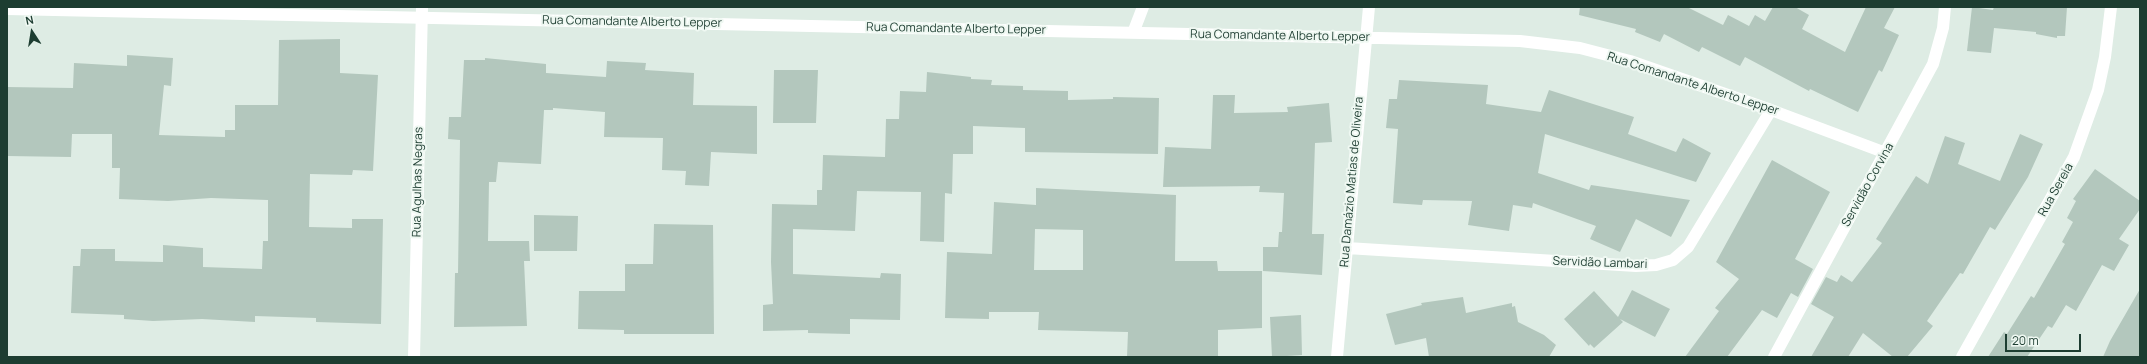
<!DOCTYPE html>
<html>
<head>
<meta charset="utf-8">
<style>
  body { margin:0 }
  #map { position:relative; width:2147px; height:364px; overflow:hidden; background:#deece4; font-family:Manrope,sans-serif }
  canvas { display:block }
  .frame { position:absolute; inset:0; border:8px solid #1d3d31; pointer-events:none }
  .north { position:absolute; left:12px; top:12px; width:40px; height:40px; -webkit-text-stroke:3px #eff8f2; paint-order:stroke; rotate:348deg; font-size:11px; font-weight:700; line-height:16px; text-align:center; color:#1d3d31 }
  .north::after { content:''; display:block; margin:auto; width:14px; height:18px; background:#1d3d31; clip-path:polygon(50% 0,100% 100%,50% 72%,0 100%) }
  .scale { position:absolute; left:2005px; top:334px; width:76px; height:18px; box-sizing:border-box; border:2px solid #1d3d31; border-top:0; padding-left:5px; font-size:12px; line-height:14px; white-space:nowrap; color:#1d3d31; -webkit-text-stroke:3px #eff8f2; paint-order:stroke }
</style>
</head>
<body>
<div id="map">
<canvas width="2147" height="364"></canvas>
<div class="frame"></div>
<div class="north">N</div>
<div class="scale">20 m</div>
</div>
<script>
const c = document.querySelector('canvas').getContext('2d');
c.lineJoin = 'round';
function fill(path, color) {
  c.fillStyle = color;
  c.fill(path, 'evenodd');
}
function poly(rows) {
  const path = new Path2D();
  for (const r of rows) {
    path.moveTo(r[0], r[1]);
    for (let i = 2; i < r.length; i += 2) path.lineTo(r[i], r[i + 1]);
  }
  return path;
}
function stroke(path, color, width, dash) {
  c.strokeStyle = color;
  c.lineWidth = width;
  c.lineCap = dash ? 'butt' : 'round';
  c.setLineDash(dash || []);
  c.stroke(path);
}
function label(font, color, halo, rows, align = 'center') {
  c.font = font + ' Manrope,sans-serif';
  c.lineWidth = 4;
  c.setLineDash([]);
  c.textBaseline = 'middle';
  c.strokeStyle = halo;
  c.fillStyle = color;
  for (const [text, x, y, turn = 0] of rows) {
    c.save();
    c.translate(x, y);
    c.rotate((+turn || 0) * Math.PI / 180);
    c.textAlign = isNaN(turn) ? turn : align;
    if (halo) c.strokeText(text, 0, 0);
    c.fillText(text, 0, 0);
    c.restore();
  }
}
fill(poly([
  [1580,7,1687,7,1723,25,1728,15,1749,26,1755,15,1765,21,1773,7,1795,7,1809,15,1802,29,1845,52,1866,7,1895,7,1884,28,1899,35,1882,72,1879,70,1858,112,1810,89,1809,91,1745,57,1740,66,1702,47,1699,52,1664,34,1660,42,1635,32,1636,29,1579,15],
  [1972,7,1993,10,1994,7,2067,7,2065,36,2057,36,2057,38,2036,34,2036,32,1994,28,1991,53,1967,51],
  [340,39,340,73,378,75,373,171,353,170,352,175,310,174,309,227,352,228,352,219,383,219,381,324,316,322,316,318,255,316,255,322,202,319,153,321,124,319,124,315,71,313,73,266,80,266,81,249,115,249,115,261,163,262,163,245,203,248,203,267,262,269,263,241,268,241,268,200,211,198,168,201,119,199,120,168,112,168,112,134,72,134,71,157,7,156,7,87,73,88,74,63,127,66,127,55,173,58,171,86,164,85,159,135,225,137,225,130,235,130,235,105,278,105,279,40],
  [485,58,546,64,546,73,606,77,607,61,646,63,645,70,694,73,693,105,757,106,757,154,711,152,709,186,685,185,686,171,662,170,663,138,604,137,605,112,553,108,553,110,544,110,541,164,498,162,496,182,489,182,488,241,529,241,530,261,524,261,527,326,454,327,455,273,458,273,460,140,448,139,449,117,461,117,464,60,485,60],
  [774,70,818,70,816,123,773,123],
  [927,72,971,77,971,79,992,80,991,85,1023,86,1023,90,1068,91,1068,100,1113,99,1113,97,1159,98,1158,154,1025,152,1025,128,973,126,973,154,953,154,952,194,945,193,944,242,920,241,921,192,857,191,855,231,793,229,793,274,880,278,881,273,901,274,900,320,850,319,850,334,808,333,808,330,763,331,763,305,773,304,771,262,772,204,817,205,817,190,822,190,823,155,885,157,886,119,899,119,900,91,926,92],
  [1399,80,1488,85,1486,104,1541,112,1549,90,1634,117,1628,134,1676,152,1683,138,1711,153,1696,182,1545,134,1538,173,1589,190,1591,185,1690,200,1671,237,1636,219,1620,252,1590,239,1596,226,1533,203,1532,208,1513,205,1509,231,1468,225,1472,201,1423,200,1422,205,1393,203,1398,129,1386,128,1389,99,1397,99],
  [1213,95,1235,95,1234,113,1288,112,1287,107,1329,103,1332,142,1315,143,1312,234,1324,234,1322,275,1263,271,1263,247,1278,247,1279,232,1282,232,1284,193,1259,192,1260,186,1163,187,1165,147,1211,149],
  [2020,134,2043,144,2028,177,1995,230,1990,227,1963,274,1960,273,1927,321,1933,326,1907,357,1893,357,1863,333,1848,357,1811,357,1834,317,1811,304,1826,277,1837,282,1841,275,1852,282,1882,243,1876,239,1916,176,1928,184,1945,136,1965,143,1958,164,2000,181],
  [1772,160,1830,192,1795,259,1813,269,1798,297,1791,293,1777,318,1762,310,1727,357,1685,357,1719,311,1715,308,1739,279,1716,262],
  [2095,169,2140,201,2140,209,2119,239,2129,245,2114,271,2102,265,2076,311,2066,305,2052,328,2048,326,2027,357,1988,357,2004,332,2007,334,2031,296,2034,298,2065,244,2062,242,2073,222,2067,218,2076,201,2073,199],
  [1036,188,1176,195,1175,261,1217,261,1218,271,1262,271,1262,328,1218,330,1218,357,1127,357,1128,332,1038,330,1039,312,989,312,989,319,945,318,947,252,992,254,994,202,1036,205],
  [1035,229,1083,230,1083,270,1034,270],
  [534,215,578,216,577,251,534,251],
  [654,224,713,225,714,334,624,334,624,330,578,329,579,291,625,291,625,264,653,264],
  [2140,289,2140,357,2103,357,2110,341],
  [1632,290,1670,309,1655,337,1620,319,1623,322,1594,348,1590,344,1589,346,1564,319,1594,291,1618,317],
  [1463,297,1466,313,1512,303,1512,307,1515,306,1518,322,1544,335,1556,345,1549,357,1429,357,1426,338,1395,345,1386,314,1422,305,1421,303],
  [1301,315,1302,355,1272,357,1270,317]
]), '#b3c7bd');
stroke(poly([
  [7,9,1520,41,1580,48,1630,61,1771,110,1886,153],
  [1133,33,1143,7],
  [1347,248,1636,266,1656,265,1673,260,1688,247,1771,110],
  [1337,357,1369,7],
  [1774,357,1933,64,1943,28,1945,7],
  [1962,357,2074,157,2098,90,2105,57,2111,7]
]), '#fff', 12);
stroke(poly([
  [414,357,422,7]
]), '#fff', 12);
label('12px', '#1d3d31', '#eff8f2', [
  ["Rua Comandante Alberto Lepper",632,22,1],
  ["Rua Comandante Alberto Lepper",956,29,1],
  ["Rua Comandante Alberto Lepper",1280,36,1],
  ["Rua Comandante Alberto Lepper",1693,84,18],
  ["Rua Agulhas Negras",418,182,-89],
  ["Rua Damázio Matias de Oliveira",1352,182,-85],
  ["Servidão Corvina",1868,185,-61],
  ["Rua Sereia",2056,190,-61],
  ["Servidão Lambari",1600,263,2]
]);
</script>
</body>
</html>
